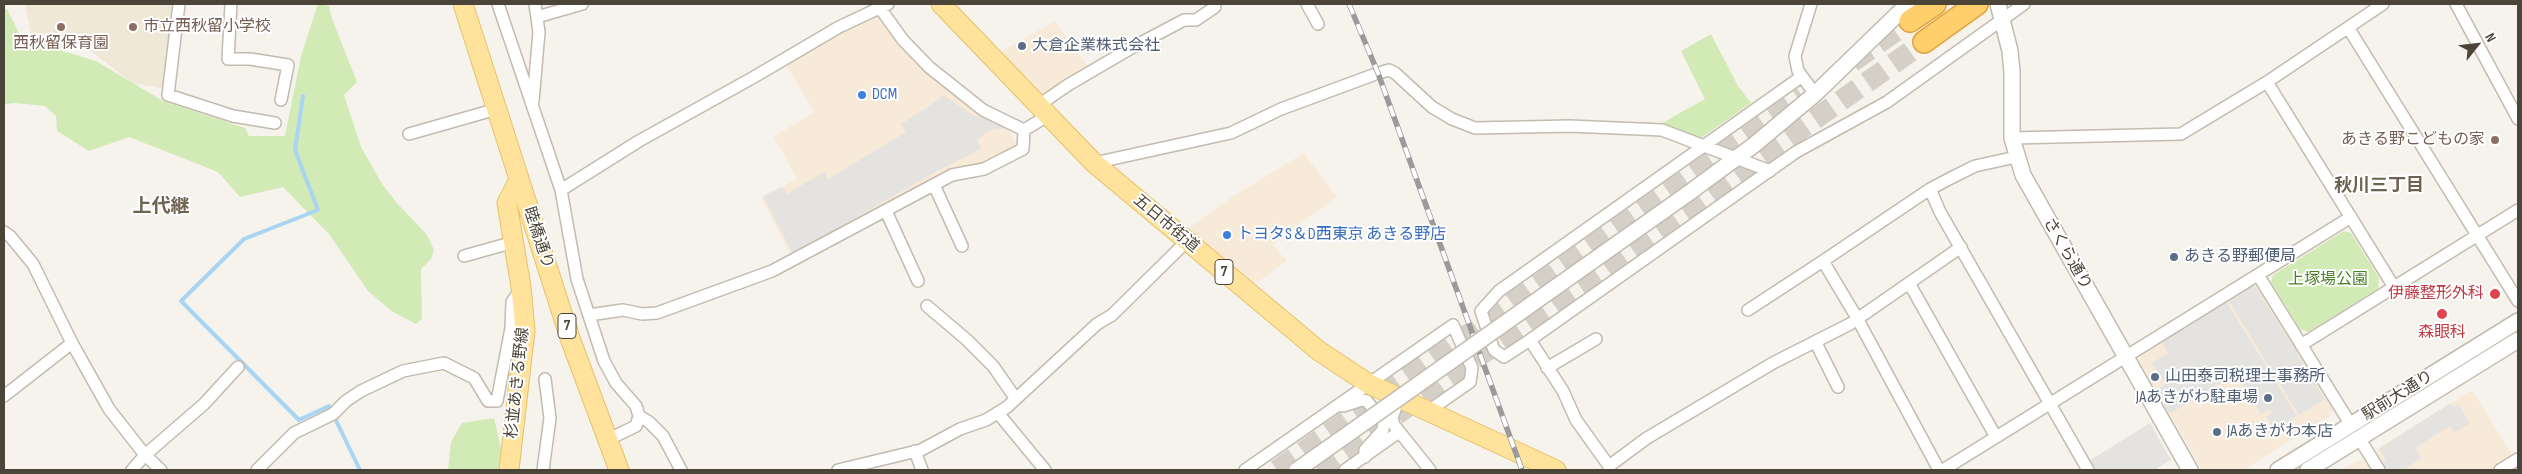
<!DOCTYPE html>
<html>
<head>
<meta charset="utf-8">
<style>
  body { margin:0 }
  #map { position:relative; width:2522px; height:474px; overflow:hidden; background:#f6f3ec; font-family:"Sofia Sans Condensed",sans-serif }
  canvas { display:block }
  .frame { position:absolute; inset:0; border:5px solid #4b4439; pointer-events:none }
  .north { position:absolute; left:2452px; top:20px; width:50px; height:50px; -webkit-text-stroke:4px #fff; paint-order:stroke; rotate:61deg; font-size:14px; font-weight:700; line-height:20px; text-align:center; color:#4b4439 }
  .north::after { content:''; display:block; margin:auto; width:18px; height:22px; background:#4b4439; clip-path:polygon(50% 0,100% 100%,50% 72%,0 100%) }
</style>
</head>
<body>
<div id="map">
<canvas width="2522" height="474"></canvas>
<div class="frame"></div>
<div class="north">N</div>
</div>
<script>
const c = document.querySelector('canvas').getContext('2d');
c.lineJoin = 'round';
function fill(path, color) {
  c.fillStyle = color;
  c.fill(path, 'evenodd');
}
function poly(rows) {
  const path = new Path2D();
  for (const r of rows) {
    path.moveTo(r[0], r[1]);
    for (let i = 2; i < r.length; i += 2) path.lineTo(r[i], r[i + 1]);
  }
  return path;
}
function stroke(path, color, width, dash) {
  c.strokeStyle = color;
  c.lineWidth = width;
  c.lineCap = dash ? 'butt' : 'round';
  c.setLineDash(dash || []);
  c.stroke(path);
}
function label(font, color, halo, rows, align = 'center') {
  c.font = font + ' "Sofia Sans Condensed","Noto Sans JP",sans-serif';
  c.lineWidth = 4;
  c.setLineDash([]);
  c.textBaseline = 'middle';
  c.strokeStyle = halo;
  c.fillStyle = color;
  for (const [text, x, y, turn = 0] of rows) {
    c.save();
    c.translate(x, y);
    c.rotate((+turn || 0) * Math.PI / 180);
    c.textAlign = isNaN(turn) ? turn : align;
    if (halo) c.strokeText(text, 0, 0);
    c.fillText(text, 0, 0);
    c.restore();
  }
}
fill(poly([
  [880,16,951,90,992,121,1007,128,1018,146,1005,155,791,256,761,197,797,179,774,137,814,112,786,65,842,31],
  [1055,21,1090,70,1045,98,1000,52],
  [1304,153,1337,197,1272,244,1287,261,1258,282,1253,283,1187,229,1235,195],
  [2251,286,2259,288,2334,407,2330,416,2243,470,2202,470,2139,361,2142,353],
  [2472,390,2513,456,2490,470,2385,470,2376,456,2378,448],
  [2359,460,2367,461,2372,470,2342,470]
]), '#f7ead8');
fill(poly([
  [25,4,176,4,166,89,132,83,91,51,33,44]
]), '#efe8d6');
fill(poly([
  [318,4,329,6,332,19,357,82,344,95,361,147,382,184,396,202,427,235,434,250,431,259,421,269,422,319,416,324,393,312,368,291,329,234,283,187,240,197,218,172,129,137,89,151,57,131,56,116,45,106,15,103,4,104,4,9,7,9,22,39,96,61,163,101,245,128,249,136,285,136,301,56],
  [1711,34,1738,86,1751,103,1698,140,1655,127,1705,99,1681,51],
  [2344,231,2351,233,2379,278,2378,289,2308,332,2300,329,2271,282,2273,275],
  [494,418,506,470,448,470,451,442,462,423]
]), '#d2eab5');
fill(poly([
  [943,95,977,118,983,115,1007,128,989,130,977,140,981,149,935,172,793,254,763,196,782,187,787,194,824,172,828,179,906,132,901,124,931,105],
  [2251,286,2256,287,2291,343,2293,342,2298,351,2296,352,2325,399,2299,415,2228,300],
  [2226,301,2297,416,2284,424,2285,427,2276,433,2266,417,2272,413,2269,409,2261,414,2238,377,2241,375,2239,372,2169,414,2164,405,2166,403,2158,389,2165,384,2152,363,2168,353,2161,341],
  [2449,404,2454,407,2458,404,2470,423,2454,433,2450,426,2415,448,2421,458,2404,470,2385,470,2381,463,2386,460,2379,449],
  [2150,423,2171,460,2154,470,2095,470,2089,461]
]), '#e5e3e0');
stroke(poly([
  [303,96,295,150,318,210,244,239,181,301,299,420,329,406,360,470]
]), '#a9d4f2', 4);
stroke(poly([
  [1852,62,1910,21],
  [1277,470,1803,97],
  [1318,470,1924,42]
]), '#d4d0c8', 21, [21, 11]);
const minor = poly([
  [179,4,168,95,233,116,275,123],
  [231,4,228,59,250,59,288,65,281,100],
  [498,4,561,190,577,279,604,361,616,383,636,406,639,416,636,426,607,440],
  [877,4,903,40,929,67,983,110,1024,130,1049,115],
  [1307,4,1318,24],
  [1811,4,1795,56,1798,71,1815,94],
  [2456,4,2518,119],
  [537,17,582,4],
  [2349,29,2518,301],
  [1382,72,1389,70,1395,73,1432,107,1452,119,1475,128,1570,126,1662,130,1770,171],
  [1801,77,1499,291,1481,311,1494,350,1504,357,1530,340,1796,152,1887,102,2024,4],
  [2267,82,2394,287],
  [533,101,539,32,535,4],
  [1039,105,1068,85,1133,47,1184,20,1196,20,1215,7],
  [409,134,497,109],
  [2012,138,2181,134,2267,82,2383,4],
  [1094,163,1231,133,1281,109,1373,75],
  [934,185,962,246],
  [1930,189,1940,212,2088,470],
  [561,190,639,141,754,77,839,27,888,4],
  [886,211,918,281],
  [4,232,10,236,33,264,72,343,109,409,145,455,161,470],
  [464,256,514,242],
  [2258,275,2351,425],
  [1909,283,1996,437],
  [927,306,967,340,993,366,1016,399],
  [1748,310,1823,261],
  [589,315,623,310,642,314,657,313,772,271,952,175,984,169,1023,149,1024,130],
  [1530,340,1563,391,1576,420,1609,466],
  [1816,343,1838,387],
  [2301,345,2518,210],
  [1547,368,1596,339],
  [4,396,72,343],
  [1399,398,1392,418,1394,425,1430,470],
  [1343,406,1362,400,1367,401,1384,423,1383,430,1365,450,1365,457],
  [998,413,1045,470],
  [639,416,649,422,663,436,681,470],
  [2359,438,2379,470],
  [915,451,922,470],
  [132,470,145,455,204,404,238,367],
  [257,470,294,433,333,414,346,401,361,391,403,371,444,363,474,378,488,401,497,401,511,328,512,302,521,289],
  [543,470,550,418,545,379],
  [838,470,921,450,960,429,986,420,1007,407,1097,324,1112,315,1187,241],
  [1245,470,1453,325,1472,368,1470,382,1427,412],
  [1345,470,1399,432],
  [1609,470,1609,466,1647,438,1773,363,1850,324,1961,247],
  [1939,470,1857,318,1823,261,1930,189,1949,179,1975,166,2016,157],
  [1943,470,2351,217],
  [2500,470,2518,459]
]);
const tertiary = poly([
  [1998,4,2010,51,2012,72,2012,138,2023,175,2190,470],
  [1686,195,1754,145,1815,94,1908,4],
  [2278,470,2518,321],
  [2308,470,2518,340]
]);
const primary = poly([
  [463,4,571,341,619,470],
  [941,4,1094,163,1319,351,1369,384,1556,470],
  [509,470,525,330,521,287,507,203,519,180]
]);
const motorway = poly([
  [1910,21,1935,4],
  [1924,42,1977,4]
]);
stroke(minor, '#c2bbae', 14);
stroke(tertiary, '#c2bbae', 18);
stroke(primary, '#e6c16a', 21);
stroke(motorway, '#e0a43c', 24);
stroke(minor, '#fff', 11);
stroke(tertiary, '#fff', 15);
stroke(primary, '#ffe39c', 19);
stroke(motorway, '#ffcf6e', 21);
const rail = poly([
  [1349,4,1378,73,1522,470]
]);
stroke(rail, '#9a9a9a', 5.5);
stroke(rail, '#fff', 4, [11]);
const tertiaryBridge = poly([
  [1297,470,1686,195]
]);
stroke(tertiaryBridge, '#c2bbae', 18, []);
stroke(tertiaryBridge, '#fff', 15);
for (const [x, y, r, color] of [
  [61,27,5,"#8d6e63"],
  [133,27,5,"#8d6e63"],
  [1022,46,5,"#5c6f8a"],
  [862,95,5,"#3f7fe0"],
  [2495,140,5,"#8d6e63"],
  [1227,235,5,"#3f7fe0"],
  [2174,257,5,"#5c6f8a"],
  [2495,294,6,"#e0444e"],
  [2442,314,6,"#e0444e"],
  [2155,377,5,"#5c6f8a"],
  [2268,398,5,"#5c6f8a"],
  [2217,432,5,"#5c6f8a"]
]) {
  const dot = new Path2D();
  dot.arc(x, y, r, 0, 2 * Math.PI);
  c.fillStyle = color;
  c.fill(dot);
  stroke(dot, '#fff', 2);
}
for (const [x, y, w] of [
  [1224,272,18],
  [567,326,18]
]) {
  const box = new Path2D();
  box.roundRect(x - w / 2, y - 12.5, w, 25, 4);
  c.fillStyle = '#fff';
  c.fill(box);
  stroke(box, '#4b4439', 1);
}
label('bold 15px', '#4b4439', null, [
  ["7",1224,272],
  ["7",567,326]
]);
label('16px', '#785e54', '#fff', [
  ["市立西秋留小学校",143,27],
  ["西秋留保育園",61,44,"center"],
  ["あきる野こどもの家",2485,140,"right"]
], 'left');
label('16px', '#4e5e75', '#fff', [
  ["大倉企業株式会社",1032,46],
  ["あきる野郵便局",2184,257],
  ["山田泰司税理士事務所",2165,377],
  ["JAあきがわ駐車場",2258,398,"right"],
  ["JAあきがわ本店",2227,432]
], 'left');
label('16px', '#366cbe', '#fff', [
  ["DCM",872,95],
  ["トヨタS＆D西東京 あきる野店",1237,235]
], 'left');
label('16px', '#4b4439', '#fff', [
  ["五日市街道",1166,224,40],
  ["睦橋通り",538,238,72],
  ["さくら通り",2067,254,60],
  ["杉並あきる野線",518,383,-84],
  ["駅前大通り",2398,396,-32]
]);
label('16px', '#4a7f2a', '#fff', [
  ["上塚場公園",2328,280]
]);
label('16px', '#be3a42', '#fff', [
  ["伊藤整形外科",2484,294],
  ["森眼科",2442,333,"center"]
], 'right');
label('bold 18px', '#6e6250', '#fff', [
  ["秋川三丁目",2379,186]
]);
label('bold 19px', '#6e6250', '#fff', [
  ["上代継",161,207]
]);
</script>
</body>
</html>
